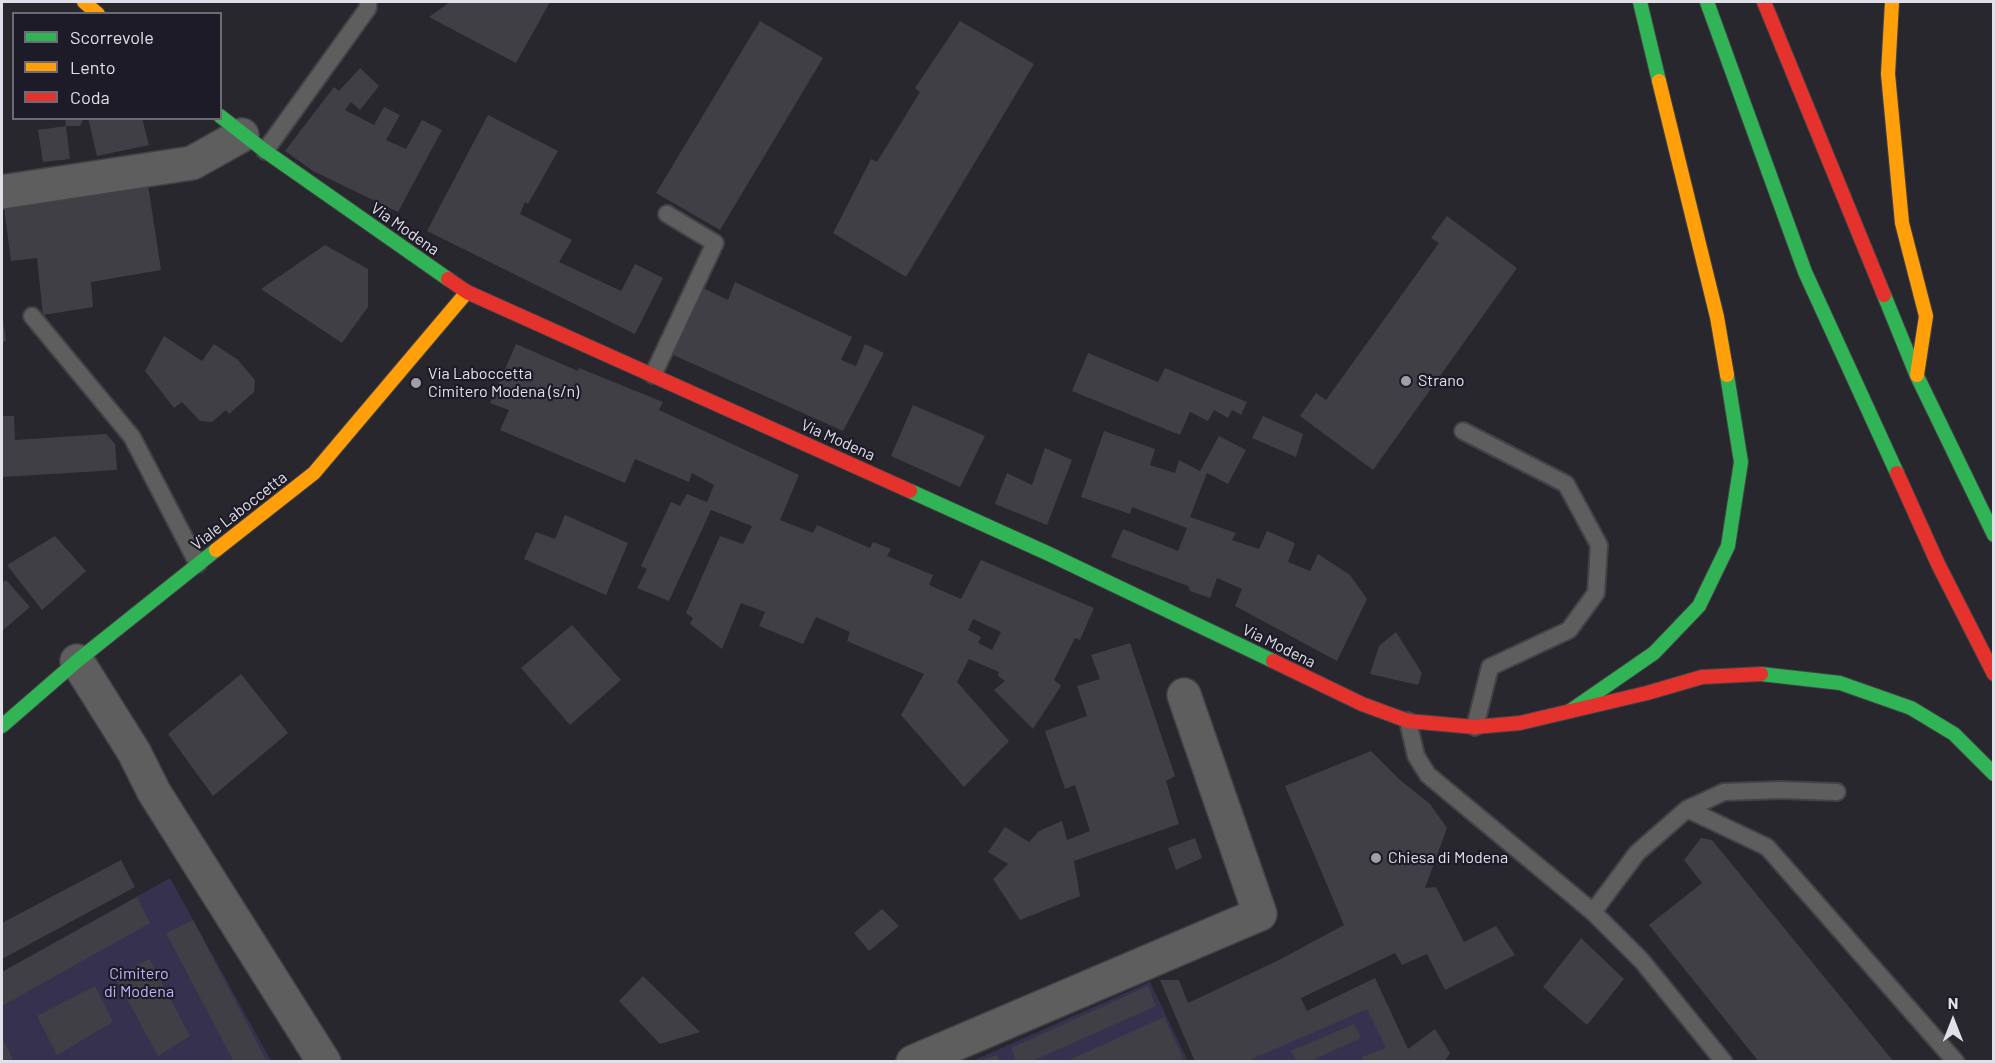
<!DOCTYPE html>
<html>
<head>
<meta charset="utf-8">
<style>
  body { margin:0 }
  #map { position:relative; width:1995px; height:1063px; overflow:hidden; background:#28272e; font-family:Barlow,sans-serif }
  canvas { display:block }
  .frame { position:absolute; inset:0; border:3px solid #e1e0e9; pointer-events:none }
  .legend { position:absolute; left:12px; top:12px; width:210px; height:108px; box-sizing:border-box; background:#1d1b27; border:2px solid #6b6a75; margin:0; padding:8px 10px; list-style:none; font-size:18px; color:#e1e0e9 }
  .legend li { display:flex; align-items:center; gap:12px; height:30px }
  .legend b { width:30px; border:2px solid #6b6a75 }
  .north { position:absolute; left:1923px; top:991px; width:60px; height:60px; -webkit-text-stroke:4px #1d1b27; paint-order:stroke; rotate:0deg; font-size:16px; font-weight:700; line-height:24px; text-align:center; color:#e1e0e9 }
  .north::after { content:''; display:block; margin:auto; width:21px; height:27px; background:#e1e0e9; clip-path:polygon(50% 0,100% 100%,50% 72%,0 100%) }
</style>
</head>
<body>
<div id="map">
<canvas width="1995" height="1063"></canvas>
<div class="frame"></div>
<ul class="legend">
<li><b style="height:8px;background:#30b455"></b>Scorrevole</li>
<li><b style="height:8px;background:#ff9f0a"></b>Lento</li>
<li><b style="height:8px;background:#e5322d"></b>Coda</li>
</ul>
<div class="north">N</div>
</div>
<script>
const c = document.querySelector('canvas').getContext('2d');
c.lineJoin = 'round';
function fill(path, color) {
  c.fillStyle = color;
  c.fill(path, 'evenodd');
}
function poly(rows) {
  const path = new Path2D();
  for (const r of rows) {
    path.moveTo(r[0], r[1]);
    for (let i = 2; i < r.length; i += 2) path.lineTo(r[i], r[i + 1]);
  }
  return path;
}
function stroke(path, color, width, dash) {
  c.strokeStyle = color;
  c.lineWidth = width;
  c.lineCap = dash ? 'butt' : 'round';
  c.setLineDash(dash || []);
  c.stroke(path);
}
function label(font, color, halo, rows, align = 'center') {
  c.font = font + ' Barlow,sans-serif';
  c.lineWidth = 4.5;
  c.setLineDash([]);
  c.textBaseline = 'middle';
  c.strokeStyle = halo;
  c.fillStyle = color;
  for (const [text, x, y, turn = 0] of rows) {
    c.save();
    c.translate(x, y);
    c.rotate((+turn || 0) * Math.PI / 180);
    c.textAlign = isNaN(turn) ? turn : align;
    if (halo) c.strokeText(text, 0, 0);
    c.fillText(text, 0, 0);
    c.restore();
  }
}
fill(poly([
  [170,878,271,1061,2,1061,2,972],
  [1150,982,1188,1061,970,1062],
  [1358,988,1393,1062,1198,1062]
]), '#36314e');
fill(poly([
  [450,2,550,2,516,63,429,17],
  [760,21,823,58,720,230,656,193],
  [960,21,1034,64,906,277,833,233,871,159,877,162,920,92,915,88],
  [360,68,379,86,360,110,351,102,345,110,374,125,384,107,400,115,386,140,406,149,422,120,442,130,398,212,313,171,285,151,334,87,339,91],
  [488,115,558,151,528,204,525,202,520,214,572,240,559,262,621,291,635,264,663,278,635,334,427,231],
  [65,118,84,118,80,126,66,126,70,159,43,162,38,130,66,126],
  [88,118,142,118,149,145,97,156],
  [148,185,161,270,91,282,93,307,43,315,37,258,11,261,4,207],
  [1447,216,1517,268,1373,470,1300,416,1316,393,1326,400,1439,243,1431,238],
  [325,245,368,269,368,307,342,343,261,289],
  [735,282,852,337,841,360,856,366,865,344,884,353,843,431,671,354,703,288,728,300],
  [2,319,3,319,6,341,2,342],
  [164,336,202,361,214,344,238,360,255,380,254,392,229,414,226,410,212,422,200,421,182,402,174,408,145,371],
  [516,344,578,371,579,368,663,402,659,410,799,475,780,520,813,533,817,525,870,548,873,542,891,549,887,556,933,575,929,585,961,599,981,560,1094,608,1080,640,1075,638,1054,680,1061,686,1033,729,994,690,1005,681,998,676,999,672,969,659,957,682,1009,741,964,787,901,715,924,674,847,641,850,632,816,617,803,644,759,626,765,612,741,603,722,649,690,624,693,618,686,613,720,536,743,544,752,526,711,510,669,601,637,588,647,569,641,566,671,502,680,506,687,494,707,502,714,485,692,473,689,482,635,459,625,483,500,430,509,410,490,403],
  [973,619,1001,632,992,650,978,643,981,637,968,630],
  [1088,353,1158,382,1165,368,1247,402,1241,415,1232,410,1228,418,1214,410,1208,421,1190,412,1180,435,1072,391],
  [913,405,985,436,960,487,891,456],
  [2,416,14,416,15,440,106,434,115,444,117,470,2,477],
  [1263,416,1303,434,1296,457,1252,438],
  [1104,431,1155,449,1150,465,1175,473,1179,460,1200,471,1219,436,1246,450,1228,484,1207,473,1190,517,1236,533,1232,540,1259,549,1267,531,1295,543,1288,562,1310,571,1318,554,1350,575,1367,599,1337,661,1235,606,1242,589,1217,578,1210,598,1190,591,1188,586,1111,557,1123,529,1178,551,1187,528,1132,507,1130,514,1081,497],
  [1045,448,1072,460,1047,525,995,504,1007,473,1032,485],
  [565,515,628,543,606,595,524,559,536,532,555,539],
  [55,536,86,571,42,610,7,565],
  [6,580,30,607,2,631,2,583],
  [572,625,621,680,570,725,521,668],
  [1396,632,1422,673,1418,685,1370,674,1379,646],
  [1130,643,1175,776,1166,781,1179,824,1074,861,1080,896,1020,920,993,879,1008,864,988,852,1005,827,1029,842,1039,831,1062,821,1067,840,1090,831,1075,785,1065,789,1045,731,1087,716,1077,686,1100,679,1091,655],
  [241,674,288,733,213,796,168,734],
  [1371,751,1400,780,1430,804,1447,828,1425,888,1436,887,1464,942,1496,926,1515,955,1445,990,1427,954,1402,965,1395,953,1301,998,1307,1011,1375,978,1408,1049,1435,1029,1450,1053,1444,1062,1364,1062,1362,1057,1386,1048,1367,1009,1252,1059,1253,1062,1195,1062,1160,980,1179,980,1188,1003,1281,959,1344,925,1285,786],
  [1195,838,1202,858,1176,870,1168,848],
  [1701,838,1712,840,1894,1062,1759,1062,1649,925,1702,883,1684,860],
  [121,860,135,887,2,959,2,923],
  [137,897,150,923,2,1006,2,972],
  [882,909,899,926,869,951,854,933],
  [193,920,267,1062,234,1062,166,933],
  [1581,938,1624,979,1587,1025,1543,987],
  [149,959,190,1036,158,1056,115,977],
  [643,976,700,1032,660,1044,619,1001],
  [95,986,113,1022,57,1055,37,1016],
  [1148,986,1156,1006,1030,1062,1017,1062,1011,1048],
  [1164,1017,1183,1058,1176,1062,1065,1062],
  [1354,1024,1361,1038,1308,1062,1297,1062,1291,1051],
  [2,1037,14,1062,2,1062],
  [997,1055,1000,1062,980,1062,980,1061]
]), '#403f45');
const lane = poly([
  [265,151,368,8,368,2],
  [32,316,132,437,198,564],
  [653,375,715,243,667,214],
  [1463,431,1566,484,1599,545,1596,593,1569,630,1490,667,1475,727],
  [1408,721,1416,756,1428,775,1593,912,1642,961,1724,1062],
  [1687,809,1724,792,1781,790,1837,792],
  [1593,912,1637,853,1687,809,1767,847,1956,1062]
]);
const street = poly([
  [2,192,192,163,242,135],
  [77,661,134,752,154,792,324,1062],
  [913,1062,1260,914,1184,695]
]);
const fast = poly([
  [1640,2,1659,81],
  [1707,2,1805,272,1897,473],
  [220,116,265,151,448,279],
  [1884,295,1917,376,1994,535],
  [910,491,1047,553,1273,661],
  [1761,674,1840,683,1911,708,1954,734,1994,774],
  [1570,711,1654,653,1699,606,1728,546,1741,462,1727,375],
  [2,726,77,661,216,550]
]);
const slow = poly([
  [84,2,98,14],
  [1892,2,1888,74,1902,223,1926,316,1917,375],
  [1659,81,1717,317,1727,375],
  [216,550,314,473,467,292]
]);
const jam = poly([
  [1764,2,1884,295],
  [448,279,467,292,910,491],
  [1897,473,1938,564,1994,674],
  [1273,661,1362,704,1408,721,1475,727],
  [1475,727,1520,723,1647,693,1702,677,1761,674]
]);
stroke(lane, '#434247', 20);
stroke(street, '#434247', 36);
stroke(fast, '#434247', 16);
stroke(slow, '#434247', 16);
stroke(jam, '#434247', 16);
stroke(lane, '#5e5e5e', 16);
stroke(street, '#5e5e5e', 33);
stroke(fast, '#30b455', 14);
stroke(slow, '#ff9f0a', 14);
stroke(jam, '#e5322d', 14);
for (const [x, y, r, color] of [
  [1406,381,6,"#a09fa8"],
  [416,383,6,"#a09fa8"],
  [1376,858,6,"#a09fa8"]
]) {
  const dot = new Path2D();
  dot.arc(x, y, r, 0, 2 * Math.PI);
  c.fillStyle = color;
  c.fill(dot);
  stroke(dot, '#1d1b27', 2);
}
label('16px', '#e1e0e9', '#1d1b27', [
  ["Via Modena",405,229,35],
  ["Via Modena",838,440,24],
  ["Viale Laboccetta",239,511,-38],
  ["Via Modena",1279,646,26]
]);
label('16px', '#e1e0e9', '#1d1b27', [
  ["Via Laboccetta",428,374],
  ["Cimitero Modena (s/n)",428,392],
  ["Strano",1418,381],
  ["Chiesa di Modena",1388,858]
], 'left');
label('16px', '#bfb3fc', '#1d1b27', [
  ["Cimitero",139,974],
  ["di Modena",139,992]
]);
</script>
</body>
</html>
